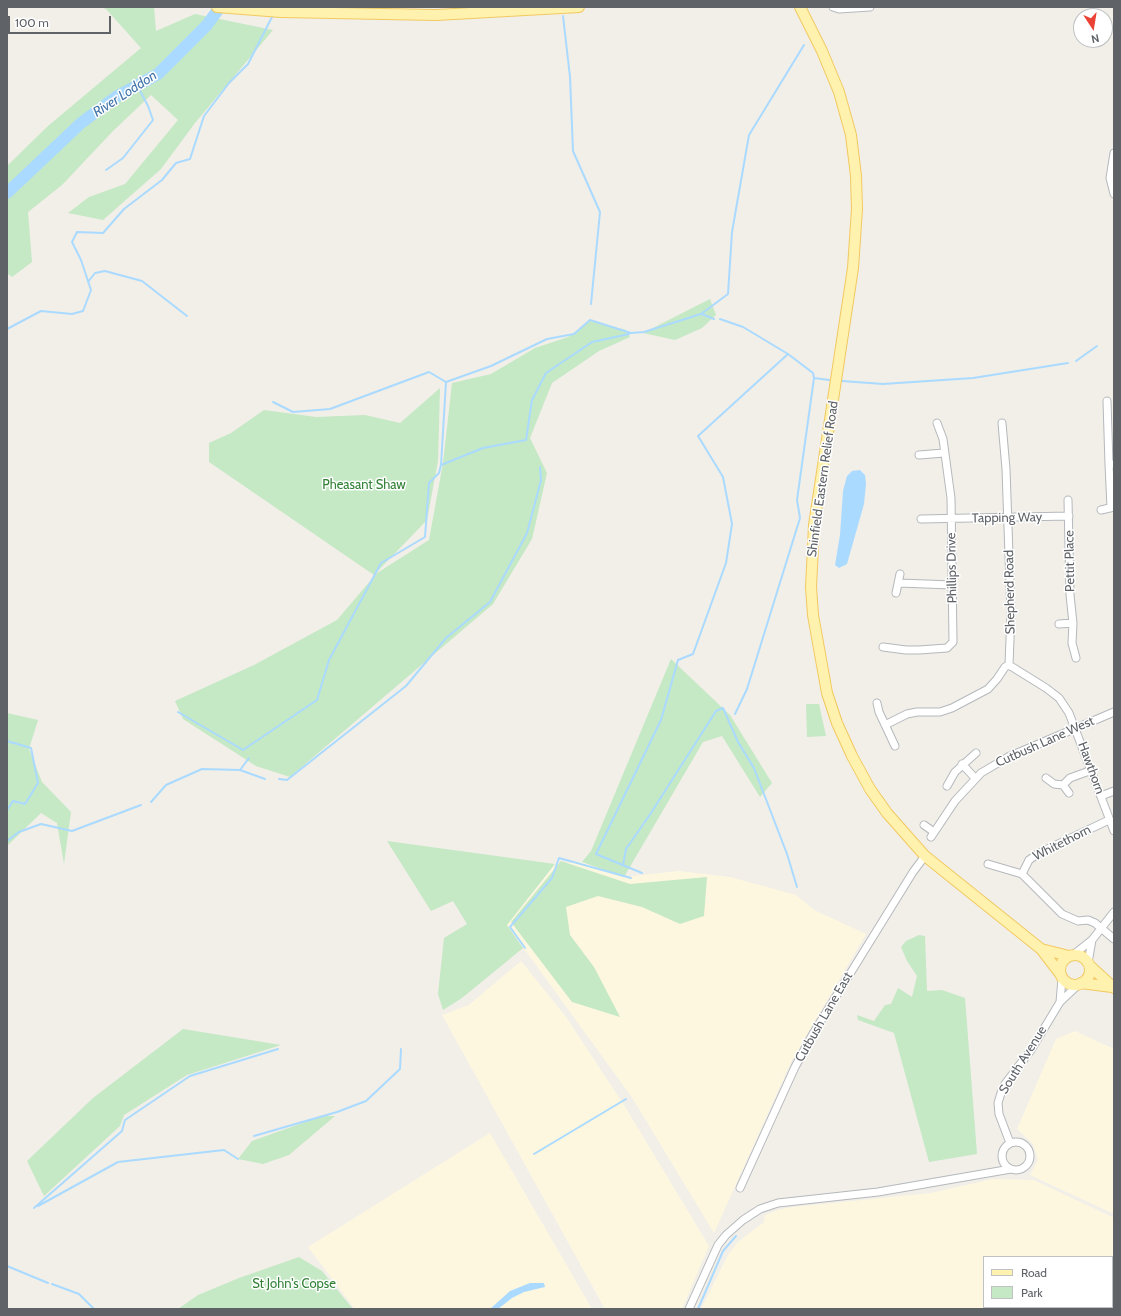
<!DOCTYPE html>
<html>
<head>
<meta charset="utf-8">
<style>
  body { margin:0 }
  #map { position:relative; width:1121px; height:1316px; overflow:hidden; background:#f1efe8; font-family:Cabin,sans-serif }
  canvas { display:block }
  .frame { position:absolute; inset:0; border:8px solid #5f6368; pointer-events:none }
  .legend { position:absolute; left:983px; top:1256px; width:130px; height:52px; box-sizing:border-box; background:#fff; border:1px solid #bfc1c3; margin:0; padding:5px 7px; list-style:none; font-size:12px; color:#5f6368 }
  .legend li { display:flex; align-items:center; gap:8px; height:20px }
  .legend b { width:20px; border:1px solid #bfc1c3 }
  .north { position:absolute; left:1073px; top:8px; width:40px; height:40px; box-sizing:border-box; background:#fff; border:1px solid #bfc1c3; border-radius:50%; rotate:168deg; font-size:11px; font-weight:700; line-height:16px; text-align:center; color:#5f6368 }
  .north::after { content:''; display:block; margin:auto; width:14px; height:18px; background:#ea4335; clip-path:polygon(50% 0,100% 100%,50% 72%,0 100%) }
  .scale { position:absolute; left:8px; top:16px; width:103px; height:18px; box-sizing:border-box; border:2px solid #5f6368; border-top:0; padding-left:5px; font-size:12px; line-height:14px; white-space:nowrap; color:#5f6368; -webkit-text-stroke:3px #fff; paint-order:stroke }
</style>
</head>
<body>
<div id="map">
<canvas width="1121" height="1316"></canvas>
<div class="frame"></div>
<ul class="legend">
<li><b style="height:5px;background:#fff2af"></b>Road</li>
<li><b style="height:11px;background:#c5e8c5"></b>Park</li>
</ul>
<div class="north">N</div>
<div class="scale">100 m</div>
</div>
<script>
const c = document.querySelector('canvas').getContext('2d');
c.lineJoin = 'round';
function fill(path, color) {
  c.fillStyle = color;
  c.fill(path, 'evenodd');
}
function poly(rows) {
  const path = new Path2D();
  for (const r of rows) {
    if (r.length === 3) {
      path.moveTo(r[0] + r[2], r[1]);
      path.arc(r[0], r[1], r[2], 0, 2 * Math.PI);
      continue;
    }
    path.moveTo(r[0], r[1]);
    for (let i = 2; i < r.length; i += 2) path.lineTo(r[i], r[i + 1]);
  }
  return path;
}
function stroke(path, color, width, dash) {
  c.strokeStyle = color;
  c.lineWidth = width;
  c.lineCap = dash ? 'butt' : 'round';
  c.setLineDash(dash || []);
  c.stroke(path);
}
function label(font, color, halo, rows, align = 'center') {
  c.font = font + ' Cabin,sans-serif';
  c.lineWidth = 3;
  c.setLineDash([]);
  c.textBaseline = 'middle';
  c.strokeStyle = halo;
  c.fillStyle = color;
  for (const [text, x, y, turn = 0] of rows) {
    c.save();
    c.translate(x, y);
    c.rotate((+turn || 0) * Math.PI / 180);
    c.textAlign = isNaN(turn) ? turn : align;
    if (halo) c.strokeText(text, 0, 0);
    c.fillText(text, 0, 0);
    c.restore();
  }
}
fill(poly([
  [582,862,624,877,679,871,730,877,796,895,814,910,866,934,791,1062,714,1233,633,1099,507,925,555,864],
  [521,961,566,1017,624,1105,709,1246,682,1309,605,1309,442,1015,469,1005],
  [1075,1031,1114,1049,1114,1214,1030,1175,1038,1160,1033,1144,1017,1129,1056,1039],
  [490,1133,592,1309,355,1309,308,1247],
  [993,1179,1034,1180,1114,1218,1114,1309,701,1309,728,1255,738,1242,764,1222,765,1215,781,1209,794,1207,931,1193],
  [984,1257,1112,1257,1112,1307,984,1307]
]), '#fef7e0');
fill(poly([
  [100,7,154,7,156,31,195,14,273,30,195,123,161,169,103,220,68,213,89,197,125,184,178,120,151,95,113,131,62,185,28,212,32,262,12,277,7,273,7,166,48,126,141,48,106,9],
  [710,299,716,315,702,328,675,340,643,333],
  [590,321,626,330,630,337,599,351,552,383,530,438,547,473,532,539,493,604,290,777,256,766,183,719,175,701,254,665,337,620,377,573,429,540,443,463,452,383,491,374,535,348,568,337],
  [440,388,438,461,427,520,374,575,209,462,209,443,231,433,264,410,316,417,365,415,400,423],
  [671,659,730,715,772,783,760,797,722,736,703,742,624,877,582,862,591,851],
  [806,704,819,704,826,736,807,737],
  [7,713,38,720,29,749,42,782,71,812,64,864,57,823,41,813,7,846],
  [387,841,555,864,507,925,523,948,462,998,443,1010,438,994,444,938,467,924,453,901,431,911],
  [561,861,630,884,707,877,704,916,680,924,642,907,598,896,566,907,570,935,594,967,620,1017,572,1002,511,922],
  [919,935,925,936,927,991,942,990,965,998,977,1154,929,1162,894,1033,858,1020,857,1015,874,1021,885,1005,891,1004,898,988,912,997,917,976,907,961,901,947,906,941],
  [183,1029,281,1045,187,1075,124,1115,120,1126,44,1196,27,1161,93,1098],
  [322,1116,335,1116,289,1155,263,1164,238,1159,252,1141],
  [299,1257,322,1271,353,1309,178,1309,198,1295,239,1278]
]), '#c5e8c5');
fill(poly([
  [860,470,865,475,866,484,864,504,847,564,839,568,835,565,840,535,843,491,847,476,852,471],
  [530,1283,544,1283,545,1287,524,1292,512,1298,498,1309,490,1309,510,1291]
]), '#aadaff');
stroke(poly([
  [563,16,570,77,573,151,600,212,591,304],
  [106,170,123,158,153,120,148,106,137,85],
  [88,282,95,273,105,271,142,281,187,316],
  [702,314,714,319],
  [7,329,41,311,72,314,83,311,91,290,81,260,72,242,77,232,103,233,124,209,162,180,176,163,190,159,204,116,229,83,248,64,273,15],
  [788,354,813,373,814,378,829,380],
  [1076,361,1097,346],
  [842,381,883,384,973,378,1068,363],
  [273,402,293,412,330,409,429,372,446,382,491,366,547,339,574,334,590,320,631,333,644,332,701,314,728,294,732,232,749,135,804,45],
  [441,465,483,448,526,440,532,400,546,373,592,342,629,334],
  [178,712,243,750,317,700,329,660,381,563,425,537,429,483,439,473,441,465,446,382],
  [735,714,747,689,800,518,797,500,814,378],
  [7,741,31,748,38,783,25,804,13,801,7,810],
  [240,770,249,758],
  [279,779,287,780,406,686,446,638,490,602,527,533,541,480,540,467],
  [151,802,166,785,202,769,240,770,265,779],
  [7,841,19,832,41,824,72,831,141,805],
  [623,865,626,849,649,816,716,711,723,708,738,742,754,768,787,854,797,887],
  [642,873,596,854,661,720,678,660,693,654,726,563,732,524,723,477,698,436,788,354,743,327,720,319],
  [525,948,510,927,552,878,559,858,631,878],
  [254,1136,337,1112,366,1101,400,1069,401,1049],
  [534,1154,626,1099],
  [38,1206,118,1162,224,1150,238,1159],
  [34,1208,122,1131,125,1120,190,1076,278,1049],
  [7,1266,48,1283],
  [52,1284,79,1294,94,1309],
  [698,1309,723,1251,736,1236]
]), '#aadaff', 2);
stroke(poly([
  [7,193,81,123,116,97,158,74,207,25,220,7]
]), '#aadaff', 12);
const minor = poly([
  [833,7,839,9,870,7],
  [1114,153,1110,178,1114,194],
  [1107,401,1109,464],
  [1002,423,1006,469,1011,613,1009,665],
  [919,455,944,453],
  [1068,500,1070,595,1073,623,1072,643,1076,658],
  [1111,508,1109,464,1114,464],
  [1101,510,1114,507],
  [921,519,1069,516],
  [899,583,952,585],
  [896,593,900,574],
  [1059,624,1073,623],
  [883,647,906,650,919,650,947,648,953,642,951,498,943,439,937,423],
  [1009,665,1046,688,1059,698,1069,713,1114,831],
  [877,703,879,712,895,746],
  [885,725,907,714,917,712,940,712,952,708,988,689,997,679,1005,667,1009,665],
  [962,764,975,778],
  [1046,778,1054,784,1063,785,1069,793],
  [1063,785,1070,778,1092,770],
  [947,786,955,772,976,753],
  [1101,796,1114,791],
  [924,825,934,832],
  [931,837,955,801,981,773,1008,757,1114,712],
  [988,864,1022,874,1062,914,1078,921,1088,920,1095,923,1114,939],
  [1022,874,1029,860,1039,853,1109,820],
  [1073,955,1092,940,1114,912],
  [1088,963,1092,940],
  [1060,1002,1062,978],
  [1016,1156,14],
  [1010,1143,999,1114,998,1103,1001,1093,1005,1084,1031,1050,1060,1002,1079,984],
  [740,1188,795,1067,814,1032,913,872,925,856],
  [689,1309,718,1245,726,1235,743,1220,760,1209,778,1203,878,1192,1011,1169]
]);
const primary = poly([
  [217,7,281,12,436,15,579,7],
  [800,7,822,51,839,92,851,135,856,176,857,209,853,268,814,525,813,547,811,587,813,615,827,693,837,723,852,756,870,789,887,813,925,856,1041,949,1061,975],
  [1041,949,1069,956],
  [1075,970,15],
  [1090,966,1114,988],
  [1081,983,1112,987]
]);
stroke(minor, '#b5b8bc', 9);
stroke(primary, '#f2c960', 12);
stroke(minor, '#fff', 7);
stroke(primary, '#fff2af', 10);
label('13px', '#5f6368', '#fff', [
  ["Shinfield Eastern Relief Road",823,479,-82],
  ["Tapping Way",1007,518,-1],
  ["Pettit Place",1070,561,-91],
  ["Phillips Drive",952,568,-91],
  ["Shepherd Road",1010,592,-91],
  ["Cutbush Lane West",1045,742,-24],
  ["Hawthorn",1091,768,70],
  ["Whitethorn",1062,843,-27],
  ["Cutbush Lane East",824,1017,-60],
  ["South Avenue",1023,1060,-58]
]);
label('13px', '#348238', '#fff', [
  ["Pheasant Shaw",364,485],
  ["St John's Copse",294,1284]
]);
label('italic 14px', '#4174aa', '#fff', [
  ["River Loddon",125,94,-33]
]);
</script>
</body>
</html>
